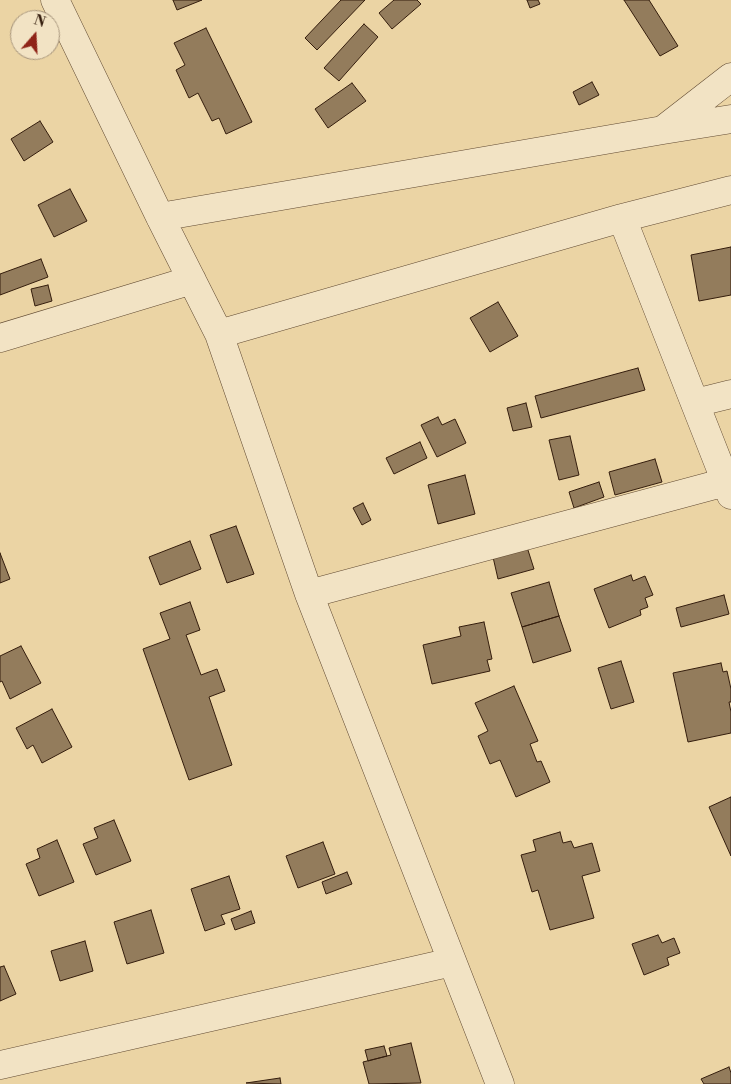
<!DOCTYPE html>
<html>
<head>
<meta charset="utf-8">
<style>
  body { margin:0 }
  #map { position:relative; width:731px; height:1084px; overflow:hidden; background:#ebd4a4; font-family:"Libre Bodoni",serif }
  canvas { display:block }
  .north { position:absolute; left:10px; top:10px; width:50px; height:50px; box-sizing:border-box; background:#f2e3c4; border:1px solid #a6947b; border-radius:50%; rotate:19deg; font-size:14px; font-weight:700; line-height:20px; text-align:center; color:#341d0d }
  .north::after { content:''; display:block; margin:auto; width:18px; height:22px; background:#8f2418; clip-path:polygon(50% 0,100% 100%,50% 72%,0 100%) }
</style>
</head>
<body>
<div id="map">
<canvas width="731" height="1084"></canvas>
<div class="north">N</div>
</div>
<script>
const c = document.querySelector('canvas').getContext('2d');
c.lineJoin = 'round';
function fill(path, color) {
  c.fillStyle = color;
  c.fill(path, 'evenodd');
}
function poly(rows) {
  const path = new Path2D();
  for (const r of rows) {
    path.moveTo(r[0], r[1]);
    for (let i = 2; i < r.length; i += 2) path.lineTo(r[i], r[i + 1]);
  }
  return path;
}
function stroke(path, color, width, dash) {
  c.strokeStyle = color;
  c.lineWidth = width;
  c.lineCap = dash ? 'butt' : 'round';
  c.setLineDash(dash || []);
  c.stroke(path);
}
const building = poly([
  [173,0,202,0,177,10,173,0],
  [341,0,365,0,317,50,305,38,341,0],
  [394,0,417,0,421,4,392,29,379,13,394,0],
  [527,0,538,0,540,4,530,8,527,0],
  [624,0,649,0,678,46,660,56,624,0],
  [364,24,378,37,339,81,324,68,364,24],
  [206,28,252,122,226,134,219,118,212,121,198,93,189,98,176,70,185,65,174,43,206,28],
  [592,82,599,95,579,105,573,92,592,82],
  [352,83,366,101,328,128,315,109,352,83],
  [40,121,53,142,24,161,11,139,40,121],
  [70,189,87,221,54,237,38,205,70,189],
  [731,247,731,295,699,301,691,255,731,247],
  [41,259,48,277,0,295,0,274,41,259],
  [48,285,52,301,35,306,31,289,48,285],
  [498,302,518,336,490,352,470,318,498,302],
  [638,368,645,390,541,418,535,396,638,368],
  [526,403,532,427,513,431,507,408,526,403],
  [438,417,442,425,455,419,466,443,437,457,421,425,438,417],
  [570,436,579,475,559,480,549,440,570,436],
  [420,442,427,458,394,474,386,458,420,442],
  [655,459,662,482,615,495,609,472,655,459],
  [465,475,475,514,438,524,428,485,465,475],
  [599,482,604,497,574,508,569,492,599,482],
  [363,503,371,520,362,525,353,508,363,503],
  [236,526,254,574,227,583,210,535,236,526],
  [190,541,201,569,160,585,149,557,190,541],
  [527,547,534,569,498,579,493,557,527,547],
  [0,553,10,579,0,583,0,553],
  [631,575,633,581,645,576,653,595,645,598,648,607,640,610,641,615,609,628,594,589,631,575],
  [549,582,559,616,522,627,511,593,549,582],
  [724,595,729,614,681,627,676,608,724,595],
  [190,602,200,630,186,635,201,675,217,669,225,691,209,697,232,765,189,780,143,649,170,639,160,613,190,602],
  [559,616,571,651,533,663,522,627,559,616],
  [484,622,492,659,487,660,490,671,432,684,423,645,461,636,459,627,484,622],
  [21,646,41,683,10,699,2,681,0,682,0,656,21,646],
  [621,661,634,702,611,709,598,668,621,661],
  [721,663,723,672,727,671,731,689,731,702,729,702,731,712,731,733,688,742,673,673,721,663],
  [514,686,538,741,530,744,537,762,541,761,550,782,516,797,500,760,490,764,478,736,488,731,475,703,514,686],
  [52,709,72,747,42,763,33,745,27,749,16,728,52,709],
  [731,797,731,856,709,807,731,797],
  [114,820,131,861,96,875,83,844,98,838,94,828,114,820],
  [560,832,563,843,571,841,574,848,592,843,600,871,582,876,594,918,550,930,538,890,532,892,521,855,536,851,533,840,560,832],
  [57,840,74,882,39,896,26,864,40,858,37,849,57,840],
  [323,842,335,874,298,888,286,856,323,842],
  [347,872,352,884,326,894,322,882,347,872],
  [229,876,240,909,221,915,225,924,205,931,191,889,229,876],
  [151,910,164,953,127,964,114,922,151,910],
  [251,911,255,923,235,930,231,919,251,911],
  [658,935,662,943,674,938,680,953,667,958,669,965,644,975,632,944,658,935],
  [85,941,93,971,60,981,51,951,85,941],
  [4,966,16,994,0,1001,0,967,4,966],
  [411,1043,421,1083,369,1084,363,1062,391,1055,389,1048,411,1043],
  [384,1046,387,1056,368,1061,365,1050,384,1046],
  [729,1067,731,1073,731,1084,704,1084,701,1079,729,1067],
  [280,1078,281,1084,246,1083,280,1078]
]);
fill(building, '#937c5c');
stroke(building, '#341d0d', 1);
const minor = poly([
  [55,0,160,217,219,334,309,594,500,1084],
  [664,129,731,77],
  [160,217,663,130,731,119],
  [622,218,731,495],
  [219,334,622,218,731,190],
  [0,338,192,280],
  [695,403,731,394],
  [309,594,726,482],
  [0,1065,452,962]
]);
stroke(minor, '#624b33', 29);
stroke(minor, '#f2e3c4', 28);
</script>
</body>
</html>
